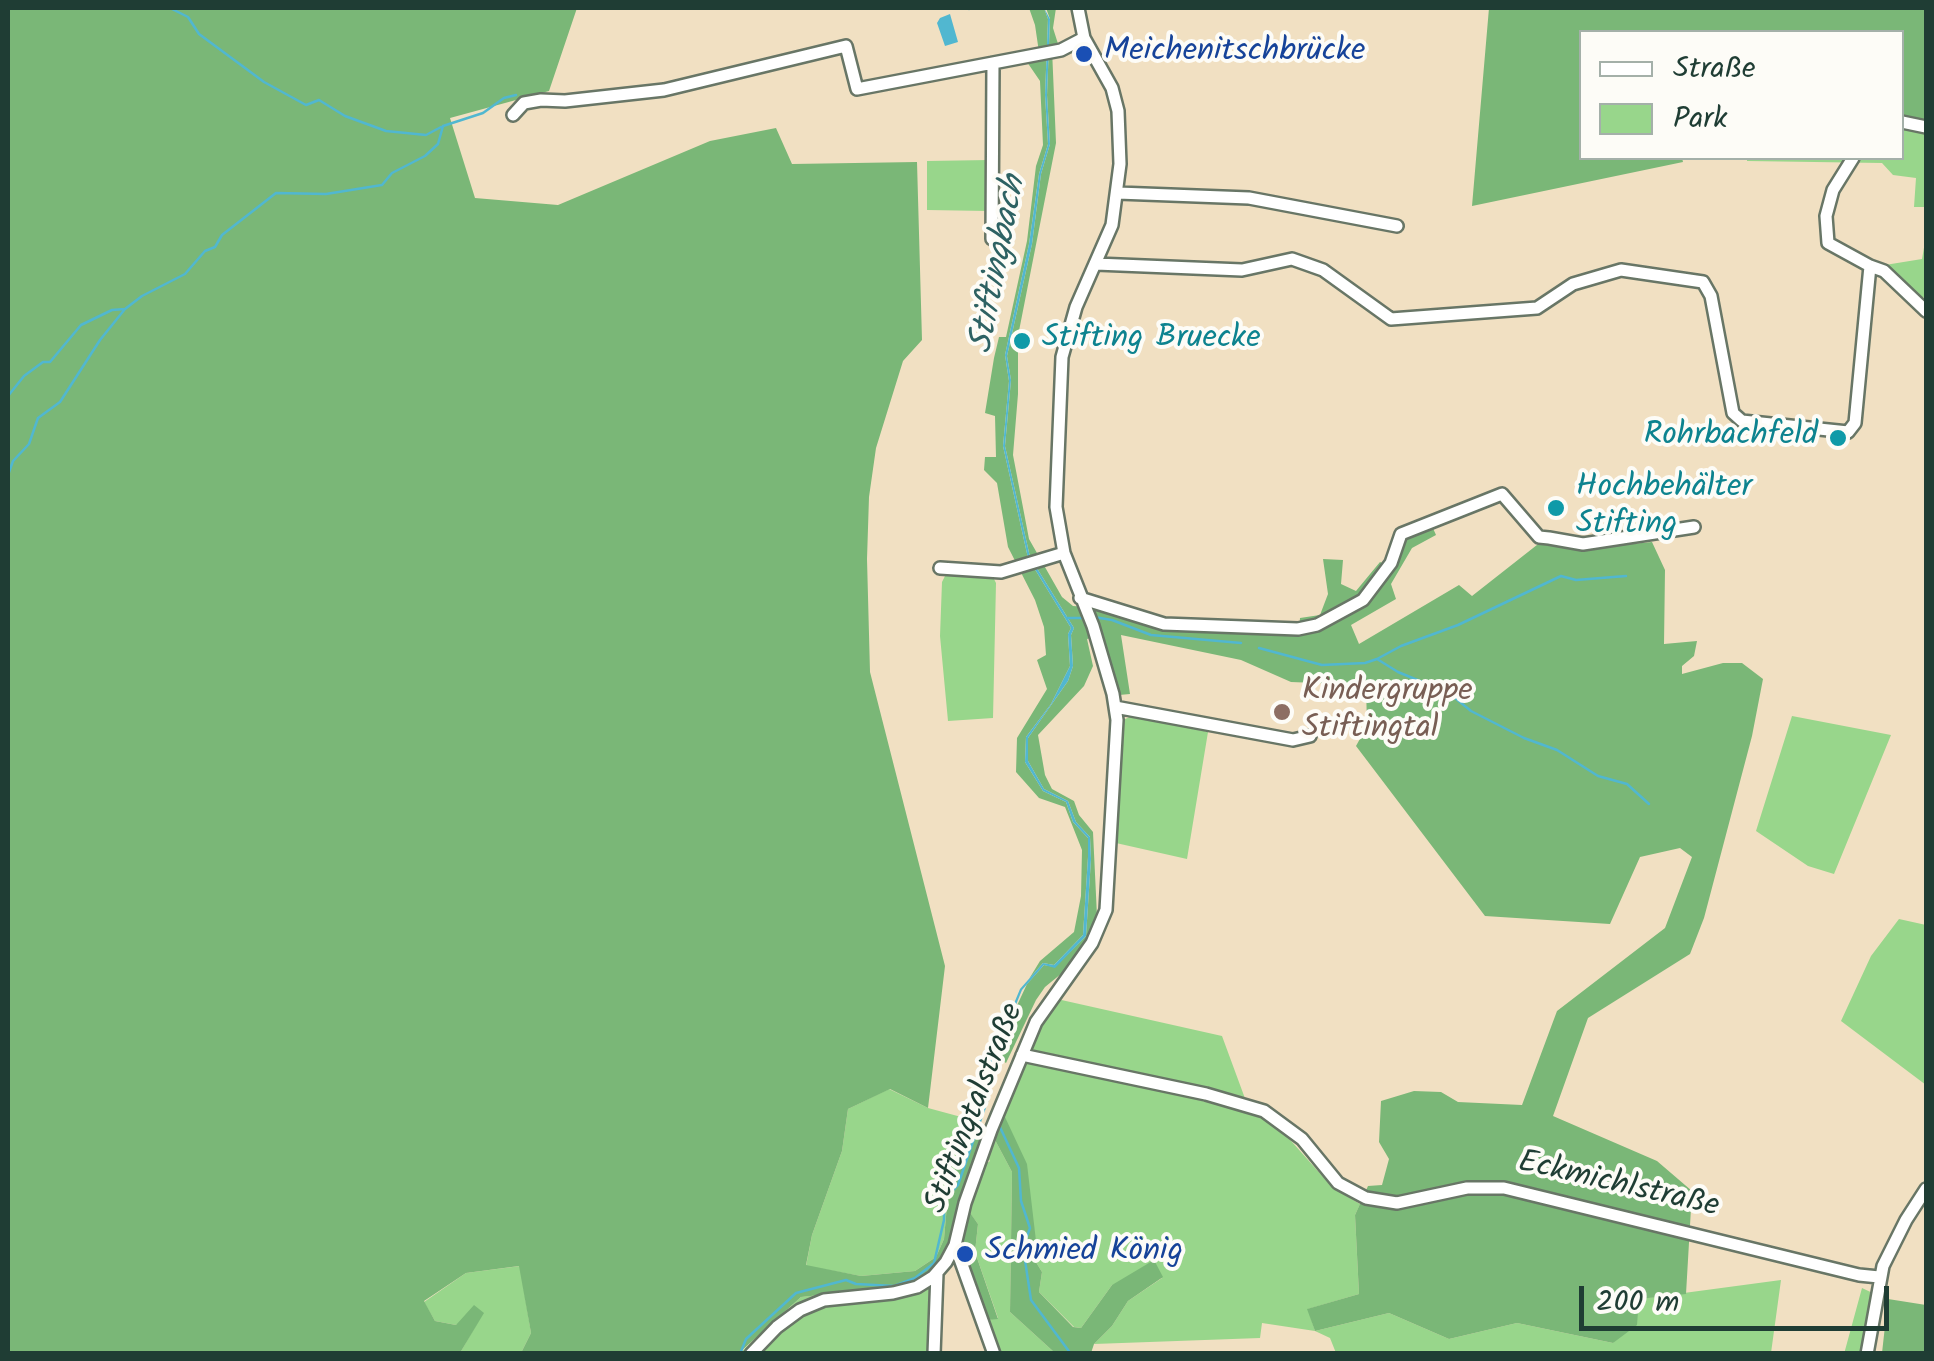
<!DOCTYPE html>
<html>
<head>
<meta charset="utf-8">
<style>
  body { margin:0 }
  #map { position:relative; width:1934px; height:1361px; overflow:hidden; background:#f1e0c2; font-family:Kalam,sans-serif }
  canvas { display:block }
  .frame { position:absolute; inset:0; border:10px solid #1f3d34; pointer-events:none }
  .legend { position:absolute; left:1579px; top:30px; width:325px; height:130px; box-sizing:border-box; background:#fdfcf7; border:2px solid #a4b0a9; margin:0; padding:12px 18px; list-style:none; font-size:30px; color:#1f3d34 }
  .legend li { display:flex; align-items:center; gap:20px; height:50px }
  .legend b { width:50px; border:2px solid #a4b0a9 }
  .scale { position:absolute; left:1579px; top:1286px; width:310px; height:45px; box-sizing:border-box; border:5px solid #1f3d34; border-top:0; padding-left:12px; font-size:30px; line-height:35px; white-space:nowrap; color:#1f3d34; -webkit-text-stroke:8px #fdfcf7; paint-order:stroke }
</style>
</head>
<body>
<div id="map">
<canvas width="1934" height="1361"></canvas>
<div class="frame"></div>
<ul class="legend">
<li><b style="height:12px;background:#fff"></b>Straße</li>
<li><b style="height:28px;background:#98d68b"></b>Park</li>
</ul>
<div class="scale">200 m</div>
</div>
<script>
const c = document.querySelector('canvas').getContext('2d');
c.lineJoin = 'round';
function fill(path, color) {
  c.fillStyle = color;
  c.fill(path, 'evenodd');
}
function poly(rows) {
  const path = new Path2D();
  for (const r of rows) {
    path.moveTo(r[0], r[1]);
    for (let i = 2; i < r.length; i += 2) path.lineTo(r[i], r[i + 1]);
  }
  return path;
}
function stroke(path, color, width, dash) {
  c.strokeStyle = color;
  c.lineWidth = width;
  c.lineCap = dash ? 'butt' : 'round';
  c.setLineDash(dash || []);
  c.stroke(path);
}
function label(font, color, halo, rows, align = 'center') {
  c.font = font + ' Kalam,sans-serif';
  c.lineWidth = 8;
  c.setLineDash([]);
  c.textBaseline = 'middle';
  c.strokeStyle = halo;
  c.fillStyle = color;
  for (const [text, x, y, turn = 0] of rows) {
    c.save();
    c.translate(x, y);
    c.rotate((+turn || 0) * Math.PI / 180);
    c.textAlign = isNaN(turn) ? turn : align;
    if (halo) c.strokeText(text, 0, 0);
    c.fillText(text, 0, 0);
    c.restore();
  }
}
fill(poly([
  [1902,118,1926,121,1926,207,1914,207,1916,178,1893,175,1882,163,1747,161,1747,158,1902,158],
  [989,160,988,211,927,210,927,161],
  [1926,236,1926,297,1921,298,1885,265,1922,259],
  [963,574,993,577,996,583,993,718,948,721,940,636,942,582,945,576],
  [1136,714,1208,732,1187,859,1116,843,1123,720],
  [1792,716,1891,735,1834,874,1808,866,1756,831],
  [1899,919,1926,925,1926,1085,1841,1021,1871,956],
  [1057,999,1222,1036,1250,1112,1276,1124,1333,1188,1360,1204,1355,1215,1359,1294,1308,1309,1315,1331,1389,1313,1449,1339,1517,1323,1613,1343,1639,1299,1781,1280,1771,1353,1336,1353,1330,1338,1315,1331,1262,1323,1260,1338,1094,1344,1112,1326,1128,1301,1162,1278,1112,1285,1081,1328,1074,1327,1039,1292,1042,1272,1031,1254,1004,1115,1037,1031],
  [889,1089,928,1108,976,1121,949,1182,944,1239,936,1257,915,1271,861,1276,806,1266,812,1235,842,1151,848,1109],
  [995,1140,1012,1172,1010,1312,1055,1353,1000,1353,987,1320,998,1318,975,1252,978,1224,967,1209,981,1167,990,1161,987,1157],
  [520,1266,531,1333,521,1353,460,1353,483,1313,456,1325,435,1321,424,1302,466,1273],
  [923,1277,943,1280,940,1353,739,1354,801,1297,895,1287],
  [1862,1288,1879,1296,1867,1353,1844,1354]
]), '#98d68b');
fill(poly([
  [8,8,577,8,549,91,450,118,475,198,558,205,710,141,776,128,792,164,917,162,922,340,903,361,876,448,869,497,867,559,870,672,945,966,928,1108,890,1089,848,1109,842,1151,812,1235,806,1265,861,1276,915,1271,936,1257,944,1239,949,1182,976,1121,986,1127,961,1200,978,1224,975,1252,998,1319,987,1320,960,1242,923,1277,895,1287,801,1297,739,1353,521,1353,531,1333,519,1266,466,1273,424,1301,435,1321,456,1325,474,1305,484,1313,460,1353,8,1354],
  [1029,8,1044,8,1048,19,1045,95,1048,144,1039,174,1029,244,1005,355,1009,381,1003,446,1028,558,1071,628,1068,634,1070,666,1051,704,1026,737,1025,762,1043,791,1066,802,1073,822,1088,838,1088,857,1083,935,1054,965,1043,963,1029,979,1040,961,1074,932,1081,896,1082,850,1065,807,1039,798,1016,772,1017,738,1047,689,1037,660,1046,655,1044,627,1035,600,1008,547,997,483,984,470,985,457,996,457,995,416,985,413,994,358,999,337,1006,337,1027,241,1036,166,1043,145,1040,81,1027,62,1040,59,1035,25],
  [1046,8,1056,8,1053,28,1059,47,1052,49,1056,143,1018,336,1018,394,1013,455,1029,539,1062,597,1073,606,1100,608,1162,629,1244,630,1299,635,1300,618,1320,615,1328,594,1323,559,1343,560,1341,584,1356,591,1380,562,1393,568,1406,540,1432,526,1436,535,1412,548,1391,584,1396,599,1351,625,1359,644,1459,585,1472,596,1542,541,1581,549,1652,542,1665,570,1664,644,1697,641,1694,656,1682,666,1682,674,1723,663,1742,663,1763,679,1752,736,1704,918,1690,954,1588,1018,1553,1116,1657,1161,1692,1191,1686,1294,1639,1299,1637,1325,1613,1343,1517,1323,1449,1339,1389,1313,1315,1331,1307,1309,1359,1294,1355,1215,1368,1186,1382,1185,1389,1159,1379,1142,1381,1101,1414,1091,1441,1092,1458,1102,1522,1105,1557,1011,1665,928,1692,857,1680,848,1640,857,1610,924,1485,916,1356,746,1367,726,1366,685,1291,682,1241,660,1121,635,1130,694,1119,695,1102,635,1087,639,1093,666,1084,686,1038,735,1045,775,1052,789,1074,801,1079,815,1093,832,1097,916,1088,938,1067,969,1045,987,1036,1000,1006,1063,994,1055,1027,984,1044,965,1055,967,1086,936,1091,859,1090,837,1076,822,1068,801,1044,789,1028,761,1028,738,1068,681,1073,666,1071,635,1074,628,1030,557,1005,446,1011,380,1007,356,1032,244,1041,174,1050,144,1047,95,1050,19],
  [1489,8,1926,8,1926,121,1902,118,1902,32,1582,32,1582,158,1682,158,1683,162,1472,206],
  [1004,1115,1027,1164,1036,1241,1031,1254,1042,1272,1039,1292,1073,1327,1081,1328,1112,1285,1154,1260,1163,1277,1128,1301,1112,1326,1094,1344,1091,1353,1055,1353,1010,1312,1012,1172,995,1140],
  [1888,1299,1926,1305,1926,1353,1882,1353]
]), '#7ab777');
fill(poly([
  [1044,8,1050,19,1047,95,1050,144,1041,174,1032,244,1007,356,1011,380,1005,446,1030,557,1074,628,1071,635,1073,666,1068,681,1028,738,1028,761,1044,789,1068,801,1076,822,1090,837,1091,859,1086,936,1055,968,1044,965,1022,990,986,1078,986,1101,982,1090,983,1078,1020,989,1043,963,1054,965,1083,935,1088,857,1088,838,1073,822,1066,802,1043,791,1025,762,1026,737,1051,704,1070,666,1068,634,1071,628,1028,558,1003,446,1009,381,1005,355,1029,244,1039,174,1048,144,1045,95,1048,19],
  [950,14,958,42,945,46,937,23,940,18]
]), '#51b7d0');
stroke(poly([
  [170,8,188,17,199,34,264,82,306,105,319,100,345,116,386,131,426,135,441,127],
  [969,9,971,8],
  [8,396,24,376,43,362,50,362,81,325,112,310,125,309],
  [8,475,13,461,29,444,38,418,60,402,100,340,125,309,142,296,185,274,205,251,215,247,222,235,276,193,326,194,382,185,392,173,425,156,438,144,443,126,483,113,504,98,516,95],
  [1094,617,1112,620,1151,635,1241,643],
  [1068,618,1082,618],
  [1259,648,1322,665,1365,663,1377,659,1398,672,1449,693,1471,711,1524,738,1557,750,1598,776,1627,784,1649,804],
  [1377,659,1401,646,1458,625,1561,576,1576,580,1626,576],
  [999,1125,1019,1168,1021,1201,1030,1228,1023,1247,1031,1300,1071,1354],
  [740,1354,746,1339,796,1293,846,1280,856,1284,894,1286,915,1278,934,1263,944,1220,944,1199,958,1185,987,1101]
]), '#51b7d0', 2.5);
const minor = poly([
  [513,115,524,103,541,100,565,101,664,90,846,46,857,89,1061,50,1084,38],
  [1902,122,1926,127],
  [1118,193,1249,198,1397,226],
  [992,239,993,63],
  [1096,264,1242,270,1292,259,1323,270,1391,319,1537,308,1573,284,1621,270,1703,282,1711,296,1733,413,1742,421,1848,432,1855,423,1870,266,1828,243,1826,216,1833,190,1853,158],
  [1870,266,1884,271,1926,311],
  [940,568,1001,572,1064,553],
  [1080,598,1164,624,1298,629,1317,625,1363,600,1391,563,1401,534,1502,494,1539,537,1549,538,1583,544,1694,527],
  [1115,707,1293,740,1310,736],
  [1022,1055,1206,1094,1264,1111,1302,1139,1338,1183,1366,1198,1397,1203,1467,1188,1504,1188,1859,1275,1879,1277],
  [955,1245,994,1354],
  [751,1354,777,1327,800,1310,824,1300,893,1293,917,1287,933,1277,946,1262,955,1245,965,1203,991,1130,1036,1022,1092,943,1106,910,1117,720,1113,694,1093,626,1064,553,1056,507,1062,357,1076,307,1112,225,1120,164,1118,111,1112,88,1084,38,1078,8],
  [934,1354,937,1273],
  [1867,1354,1883,1266,1906,1220,1926,1189]
]);
stroke(minor, '#687666', 16);
stroke(minor, '#fff', 11);
for (const [x, y, r, color] of [
  [1084,54,10,"#1a4fb4"],
  [1022,341,10,"#0f9aa8"],
  [1838,438,10,"#0f9aa8"],
  [1556,508,10,"#0f9aa8"],
  [1282,712,10,"#8d6e63"],
  [965,1254,10,"#1a4fb4"]
]) {
  const dot = new Path2D();
  dot.arc(x, y, r, 0, 2 * Math.PI);
  c.fillStyle = color;
  c.fill(dot);
  stroke(dot, '#fdfcf7', 4);
}
label('32px', '#164399', '#fdfcf7', [
  ["Meichenitschbrücke",1104,54],
  ["Schmied König",985,1254]
], 'left');
label('32px', '#0d838f', '#fdfcf7', [
  ["Stifting Bruecke",1042,341],
  ["Rohrbachfeld",1818,438,"right"],
  ["Hochbehälter",1576,490],
  ["Stifting",1576,527]
], 'left');
label('32px', '#785e54', '#fdfcf7', [
  ["Kindergruppe",1302,694],
  ["Stiftingtal",1302,731]
], 'left');
label('32px', '#1f3d34', '#fdfcf7', [
  ["Stiftingtalstraße",977,1109,-69],
  ["Eckmichlstraße",1618,1187,13]
]);
label('italic 35px', '#2e6263', '#fdfcf7', [
  ["Stiftingbach",1001,265,-79]
]);
</script>
</body>
</html>
